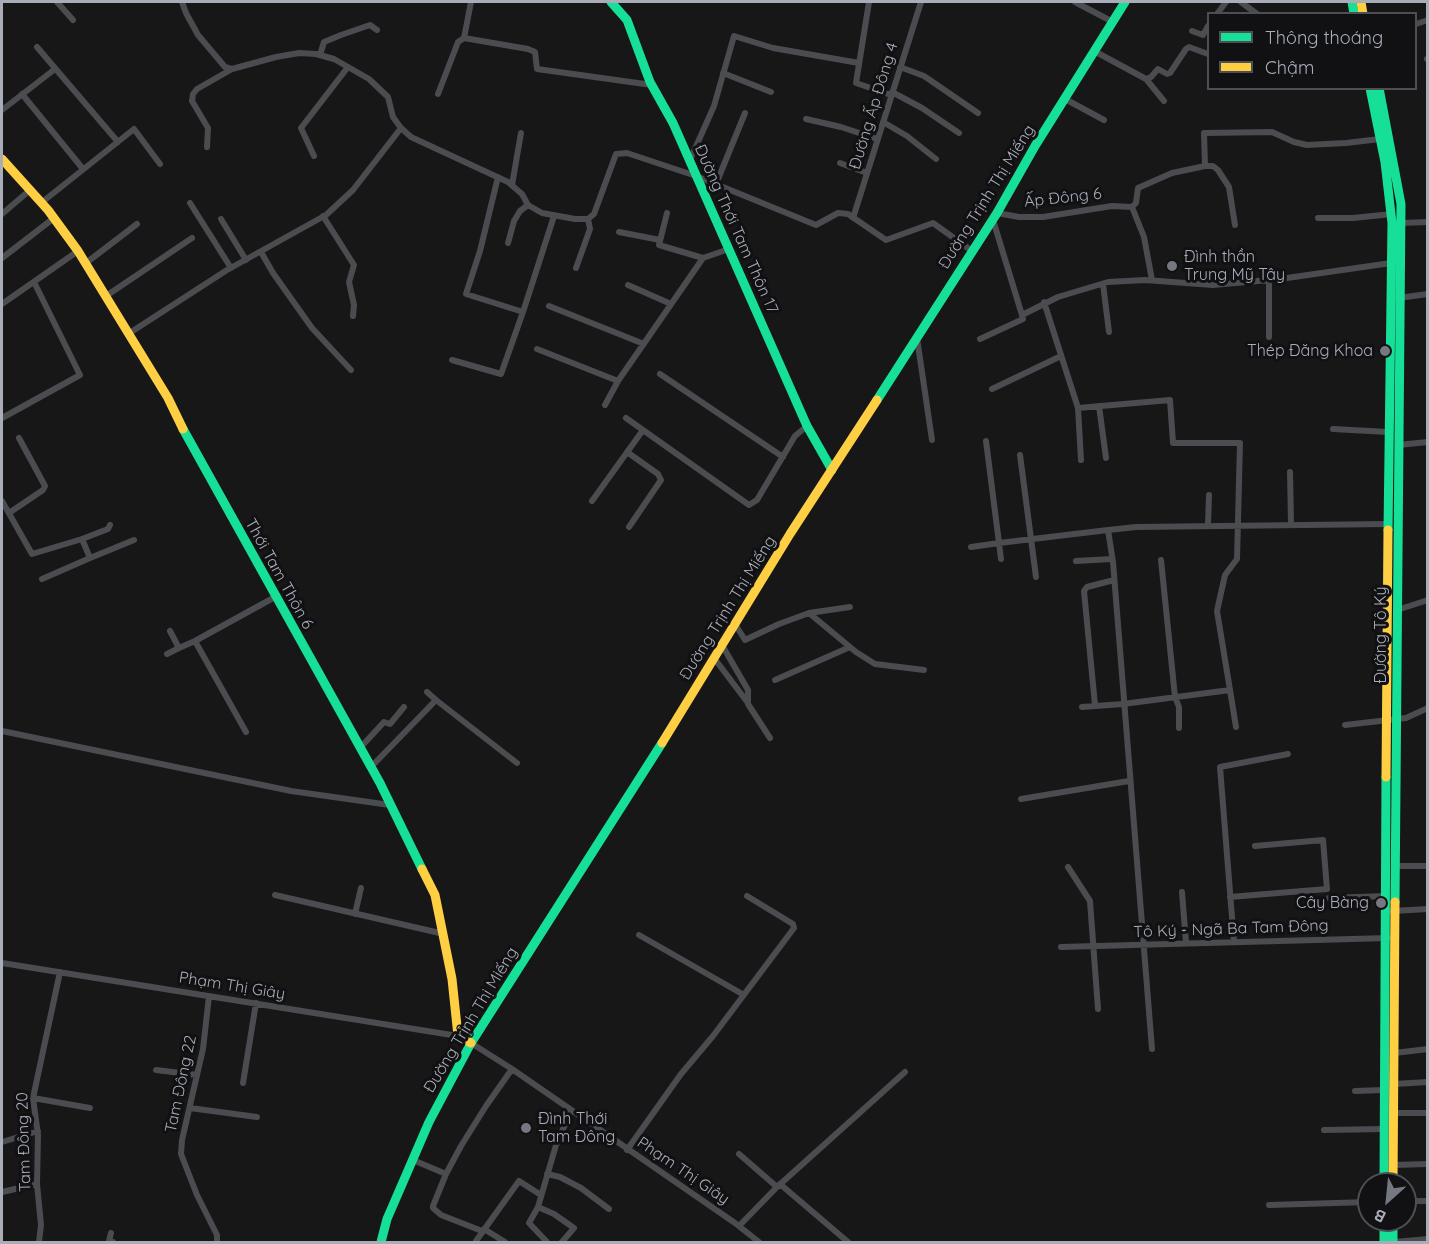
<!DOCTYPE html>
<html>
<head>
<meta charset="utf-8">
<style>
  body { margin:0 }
  #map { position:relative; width:1429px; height:1244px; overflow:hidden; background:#171717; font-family:Quicksand,sans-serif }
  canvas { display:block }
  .frame { position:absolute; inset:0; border:3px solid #a8adb8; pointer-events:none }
  .legend { position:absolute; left:1207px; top:12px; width:210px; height:78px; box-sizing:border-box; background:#111113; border:2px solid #4d4f55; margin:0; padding:8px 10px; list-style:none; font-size:18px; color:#a8adb8 }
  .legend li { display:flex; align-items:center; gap:12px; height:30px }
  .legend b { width:30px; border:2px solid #4d4f55 }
  .north { position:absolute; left:1357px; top:1172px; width:60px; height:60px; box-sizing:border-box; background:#111113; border:2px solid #4d4f55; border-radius:50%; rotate:207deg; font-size:16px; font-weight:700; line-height:24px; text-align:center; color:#a8adb8 }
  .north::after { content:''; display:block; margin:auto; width:21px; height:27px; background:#757880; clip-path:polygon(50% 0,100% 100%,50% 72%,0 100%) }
</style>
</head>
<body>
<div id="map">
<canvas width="1429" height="1244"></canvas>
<div class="frame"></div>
<ul class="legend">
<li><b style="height:8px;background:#16e098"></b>Thông thoáng</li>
<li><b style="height:8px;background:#ffcf43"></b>Chậm</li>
</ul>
<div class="north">B</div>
</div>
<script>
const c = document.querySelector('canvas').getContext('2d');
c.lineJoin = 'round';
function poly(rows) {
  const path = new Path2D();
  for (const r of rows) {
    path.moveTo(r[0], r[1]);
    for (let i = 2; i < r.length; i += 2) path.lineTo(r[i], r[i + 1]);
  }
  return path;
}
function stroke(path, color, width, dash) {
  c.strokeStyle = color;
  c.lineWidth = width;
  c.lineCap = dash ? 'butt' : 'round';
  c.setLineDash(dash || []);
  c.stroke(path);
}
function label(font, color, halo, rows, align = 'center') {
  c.font = font + ' Quicksand,sans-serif';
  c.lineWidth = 6;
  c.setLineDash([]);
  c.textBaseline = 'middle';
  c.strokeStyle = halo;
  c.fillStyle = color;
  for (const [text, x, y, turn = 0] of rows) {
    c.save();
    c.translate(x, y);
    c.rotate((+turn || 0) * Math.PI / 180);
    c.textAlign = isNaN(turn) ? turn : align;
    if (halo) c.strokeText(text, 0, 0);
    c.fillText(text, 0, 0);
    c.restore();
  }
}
stroke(poly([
  [57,2,73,20],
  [182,2,186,13,198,35,225,67,232,69,276,57,299,53,316,54,334,59,369,79,388,97,393,117,401,128,411,137,508,182,522,194,528,205,542,213,575,219,588,219,594,214,616,154,627,153,696,176,816,225,838,213,848,214,886,240,933,223,972,251],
  [471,2,464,38,528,49,535,52,537,69,652,85],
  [869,2,856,83,891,95],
  [1075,2,1113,22],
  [1241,2,1257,14],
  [1217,14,1226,2],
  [1416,24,1428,20],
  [1192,31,1203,35,1208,26],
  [37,47,118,142],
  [1094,51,1146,79,1151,77,1158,69,1167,74,1170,73,1186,49,1189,47,1208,54],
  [320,55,324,42,341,35,370,25,377,30],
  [1427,59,1428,59],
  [900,67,924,76,978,113],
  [723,73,771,92],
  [1146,79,1164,101],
  [892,92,922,108,959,133],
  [22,94,83,169],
  [438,94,458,42,464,38],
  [1065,99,1104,120],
  [2,110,55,69],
  [806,119,841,127,877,139],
  [883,122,907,136,936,159],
  [207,147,208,128,192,101,193,94,197,89,232,69],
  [314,156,301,128,348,67],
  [690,160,714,106,734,36,773,48,859,63],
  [840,163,867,173],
  [1205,166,1213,166,1218,170,1229,187,1235,225],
  [498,177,480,251,466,294,523,312],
  [716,184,745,113],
  [512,185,521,133],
  [41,203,134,129,160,164],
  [190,203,231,268],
  [1132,207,1136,203,1138,188,1172,173,1205,166,1204,133,1272,132,1294,142,1307,145,1346,143,1380,139],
  [1132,207,1144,237,1152,280],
  [667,213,659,245,703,258],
  [997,213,1019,217,1043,217,1112,206,1132,207],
  [2,214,30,190],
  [323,216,354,265,349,282,354,305,353,316],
  [853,218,921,2],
  [1318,218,1353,218,1392,214],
  [221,219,246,260],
  [993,220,1022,315,1058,297,1108,282,1145,280,1213,285,1280,279,1391,263],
  [1401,223,1428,222],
  [619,232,660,240],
  [508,243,514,221,520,211,528,205],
  [261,252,273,273,312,328,351,370],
  [2,258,54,218],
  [86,263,137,224],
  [576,268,590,229,588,219],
  [1269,280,1269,337],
  [1103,284,1109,332],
  [628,285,671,304],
  [106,296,192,238],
  [1398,298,1428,294],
  [1044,302,1078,408,1170,400,1173,443,1240,443,1237,559,1225,575,1217,611,1230,690,1123,704,1082,707],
  [2,304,78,251],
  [549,306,644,344],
  [128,334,227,270,326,215,353,190,401,128],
  [917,338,932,440],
  [980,339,1023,319,1022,315],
  [537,349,618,381],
  [452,360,501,374,523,312,554,216],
  [660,374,783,457],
  [992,389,1061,356],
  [605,405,618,381,703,258,729,249],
  [1099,406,1106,458],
  [1078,408,1081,460],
  [2,418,80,375,34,282],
  [626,418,749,505,757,500,795,436,807,426],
  [1333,429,1388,432],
  [986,441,999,543,1108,530,1113,562,1152,1049],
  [1398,445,1428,442],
  [627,452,658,474,661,480,629,527],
  [1020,455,1036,577],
  [1290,472,1291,524],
  [2,501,32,554,82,539,90,558,42,579],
  [592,501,643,430],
  [9,513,43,490,45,486,19,438],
  [1208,525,1209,495],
  [1108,530,1136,527,1388,524],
  [82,539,108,529,110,525],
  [971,547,999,543,1001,559],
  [90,558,134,540],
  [1161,560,1175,697,1179,707,1179,728],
  [1076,561,1112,559],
  [1397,610,1428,600],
  [809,613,850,607],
  [735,624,745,640,779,624,809,613,856,652,875,664,924,670],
  [170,631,179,648,195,641],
  [722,645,748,690,748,704,770,738],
  [167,654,179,648],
  [714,658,748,703],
  [775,680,850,647],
  [1230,690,1236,727],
  [436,700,517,763],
  [1095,705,1084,591,1087,587,1114,580],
  [1345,725,1406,718,1428,708],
  [2,731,291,791,390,805],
  [246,732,195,641,275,597],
  [360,748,384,722,390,724,404,707],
  [371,767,436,700,427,692],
  [1021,799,1129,781],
  [1395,866,1428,866],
  [1068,867,1090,901,1098,1009],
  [1182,892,1186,943],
  [275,895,444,934],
  [1230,897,1327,889,1323,840,1255,846],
  [1329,898,1386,896],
  [1392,911,1428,909],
  [355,914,361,888],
  [639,935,744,995],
  [1234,942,1220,767,1288,754],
  [1061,947,1388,938],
  [2,963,458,1036],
  [209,996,203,1049,182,1140,181,1154,197,1195,217,1235,217,1242],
  [471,1043,512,1069,735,1223,759,1242],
  [1394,1053,1428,1049],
  [156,1070,197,1075],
  [243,1083,256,1003],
  [1394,1084,1428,1082],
  [1355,1091,1384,1090],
  [33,1098,90,1108],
  [190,1108,257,1117],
  [1393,1113,1428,1113],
  [1324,1130,1385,1129],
  [2,1142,38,1131],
  [627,1150,681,1074,713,1036,794,928,793,924,747,896],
  [739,1154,777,1187],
  [413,1160,446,1174],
  [1393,1165,1428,1164],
  [547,1174,560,1177,581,1188,609,1209],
  [780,1184,848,1242],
  [2,1192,37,1184],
  [1405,1201,1428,1201],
  [1269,1205,1369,1202],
  [538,1207,554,1214,574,1228,562,1242],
  [739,1226,777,1187,905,1072],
  [484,1229,505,1242],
  [482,1231,441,1215,433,1208,433,1206,446,1174,461,1146,486,1106,512,1069],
  [111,1233,109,1241,113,1242],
  [476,1241,519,1181,541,1195],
  [39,1242,41,1225,37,1184,38,1135,33,1098,60,972],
  [547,1242,529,1223,538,1207,556,1145,571,1111],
  [1394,1242,1428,1239]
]), '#4b4c50', 6);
stroke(poly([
  [611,2,627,20,650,82,673,123,807,426,832,470],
  [1352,2,1354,14],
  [1370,88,1385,162,1392,223,1388,530],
  [1379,88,1401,204,1395,902],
  [877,400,997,213,1035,146,1125,2],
  [183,429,380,783,422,869],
  [1384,1184,1386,777],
  [1384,1220,1384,1242],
  [1393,1220,1393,1242],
  [381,1242,387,1219,429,1122,471,1043,662,743]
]), '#16e098', 9);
stroke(poly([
  [1361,2,1363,14],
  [2,159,48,210,78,251,168,398,183,429],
  [662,743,790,534,877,400],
  [1386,777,1388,530],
  [422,869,435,895,452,979,458,1036,471,1043],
  [1393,1184,1395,902]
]), '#ffcf43', 9);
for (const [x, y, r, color] of [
  [1172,266,6,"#757880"],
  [1385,351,6,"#757880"],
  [1381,903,6,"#757880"],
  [526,1128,6,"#757880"]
]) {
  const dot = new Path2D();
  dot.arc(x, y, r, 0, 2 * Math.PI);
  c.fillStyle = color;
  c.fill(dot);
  stroke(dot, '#111113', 2);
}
label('16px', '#a8adb8', '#111113', [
  ["Đường Ấp Đông 4",874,106,-73],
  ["Đường Trịnh Thị Miếng",987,197,-58],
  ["Ấp Đông 6",1063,198,-6],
  ["Đường Thới Tam Thôn 17",736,229,66],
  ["Thới Tam Thôn 6",279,574,61],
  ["Đường Trịnh Thị Miếng",728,608,-58],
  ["Đường Tô Ký",1381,635,-90],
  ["Tô Ký - Ngã Ba Tam Đông",1231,929,-2],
  ["Phạm Thị Giây",232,986,9],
  ["Đường Trịnh Thị Miếng",471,1020,-59],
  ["Tam Đông 22",181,1084,-78],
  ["Tam Đông 20",24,1142,-92],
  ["Phạm Thị Giây",683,1171,34]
]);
label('16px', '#a8adb8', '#111113', [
  ["Đình thần",1184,257],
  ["Trung Mỹ Tây",1184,275],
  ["Thép Đăng Khoa",1373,351,"right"],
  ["Cây Bàng",1369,903,"right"],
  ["Đình Thới",538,1119],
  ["Tam Đông",538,1137]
], 'left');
</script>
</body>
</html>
